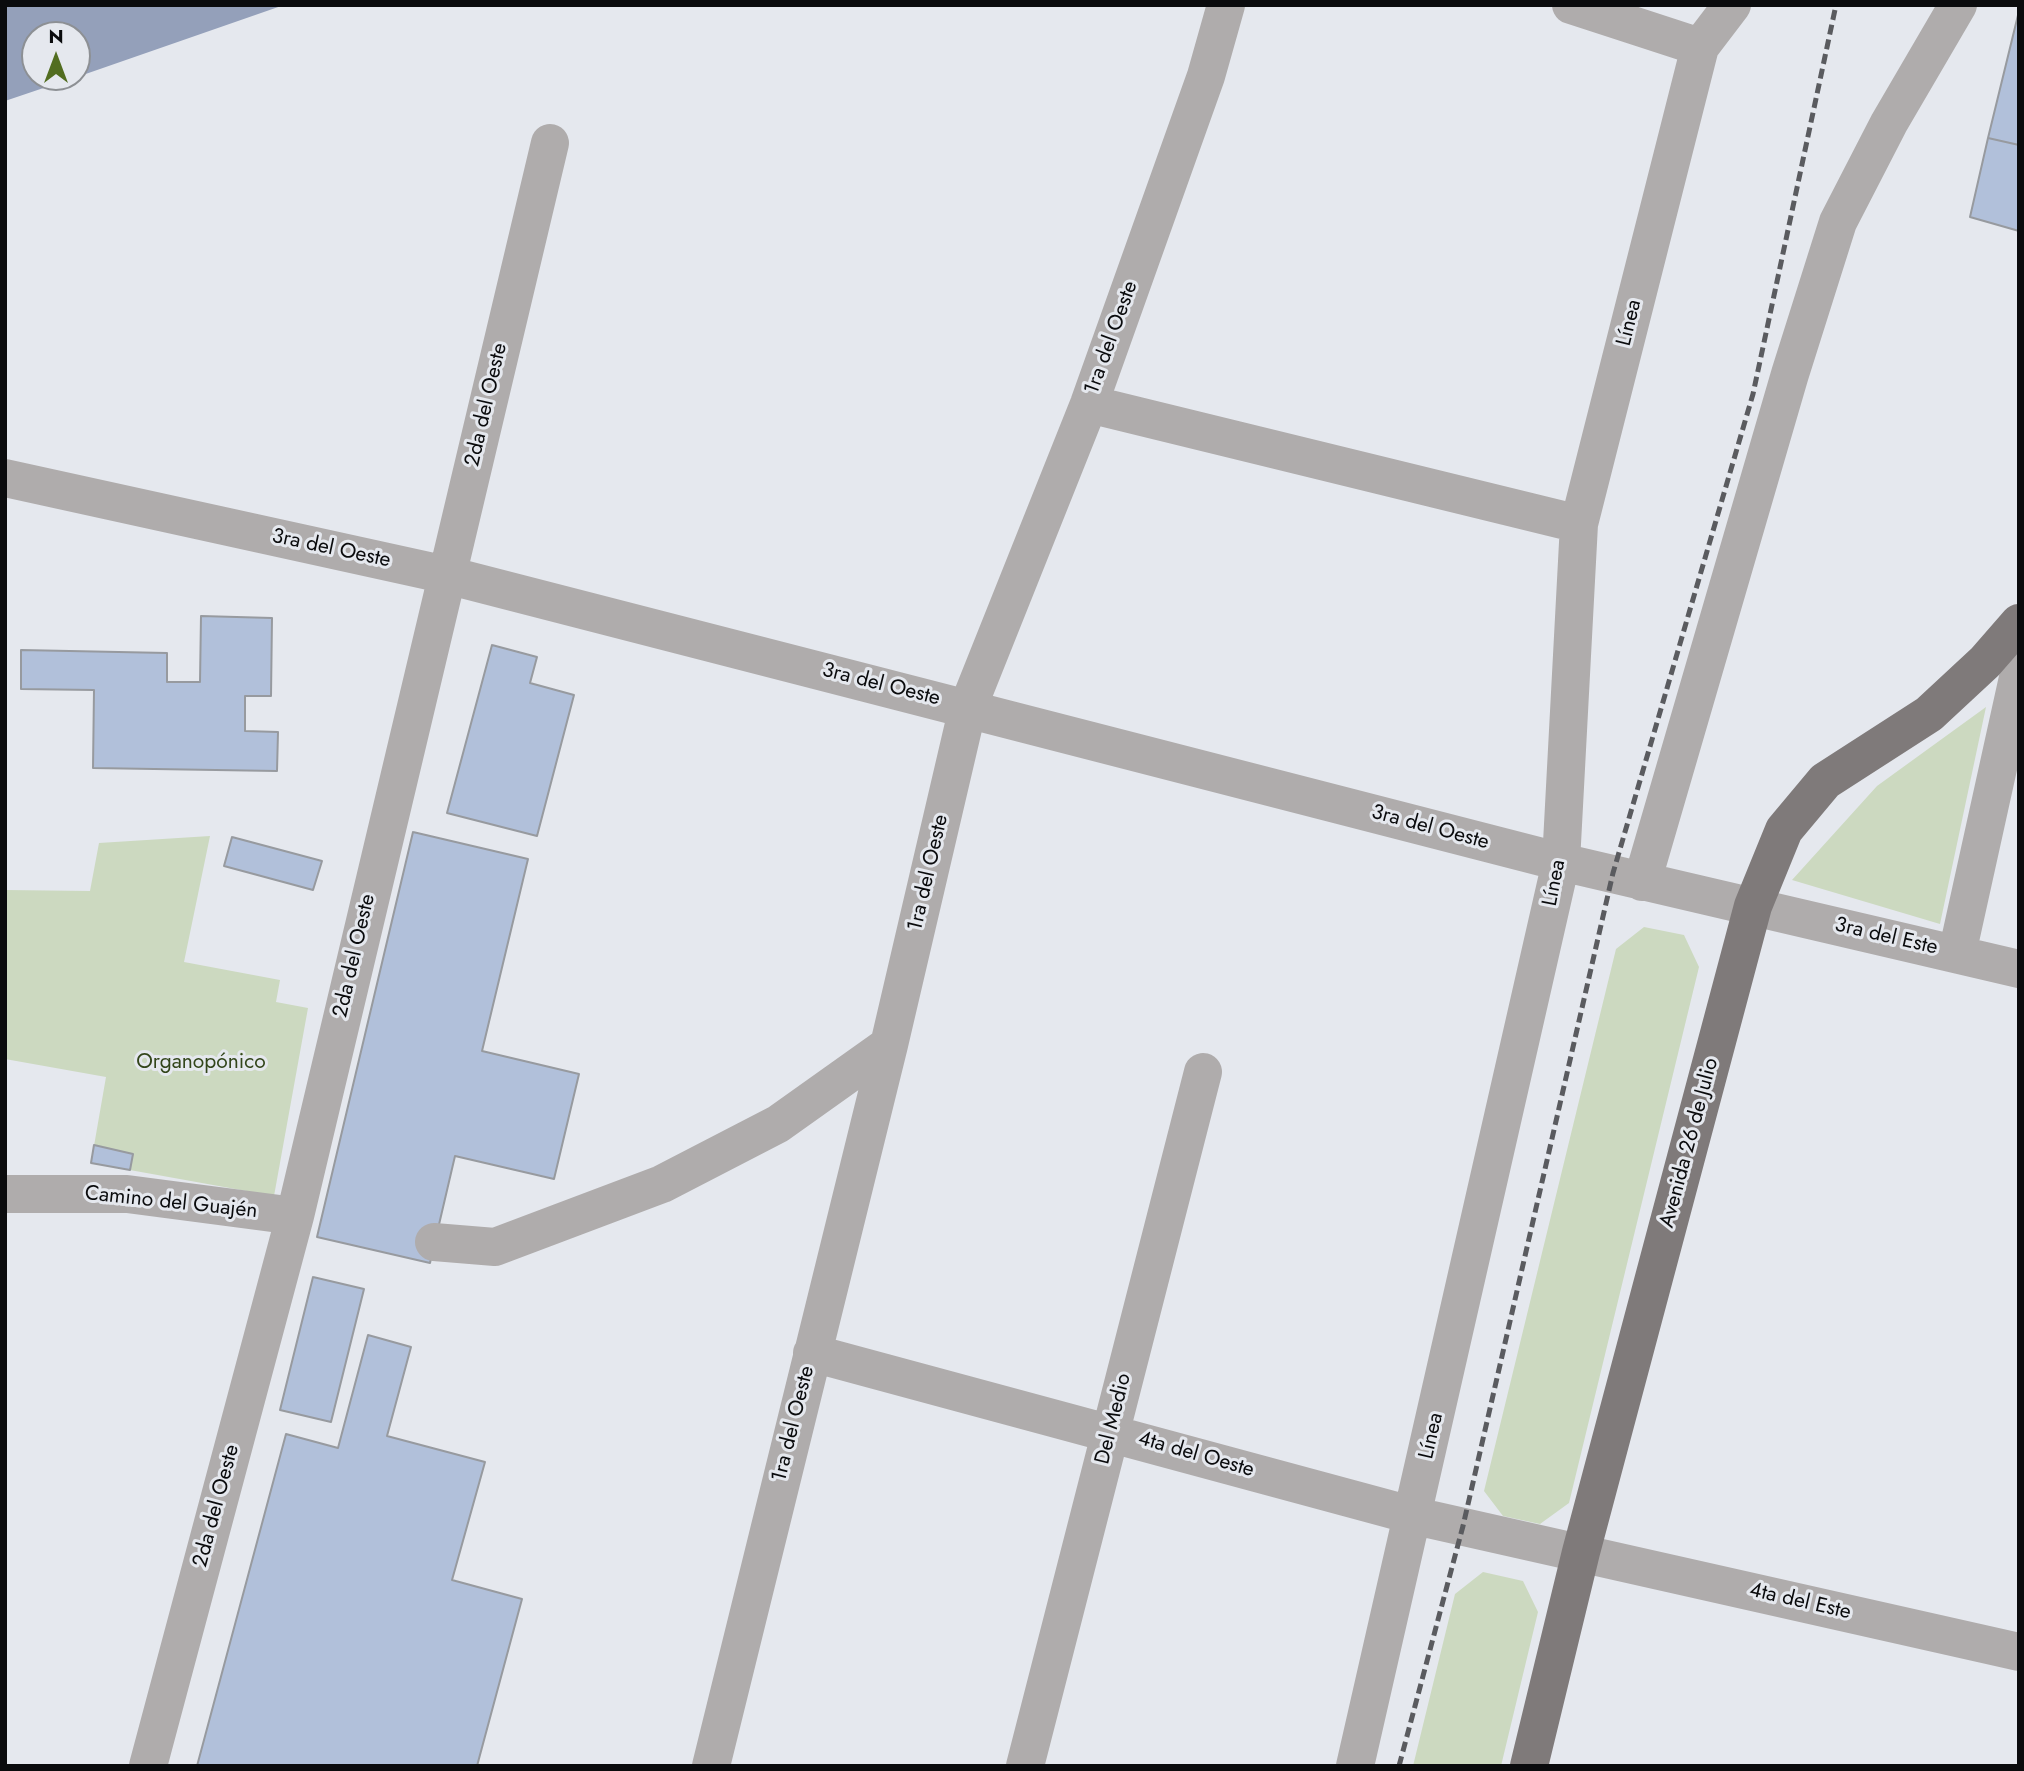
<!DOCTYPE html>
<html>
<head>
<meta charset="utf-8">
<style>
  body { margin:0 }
  #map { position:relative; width:2024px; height:1771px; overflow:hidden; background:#e5e8ee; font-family:Jost,sans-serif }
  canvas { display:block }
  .frame { position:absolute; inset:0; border:7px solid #0a0b0d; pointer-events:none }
  .north { position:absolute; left:21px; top:21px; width:70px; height:70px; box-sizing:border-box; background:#e5e8ee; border:2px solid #8d9094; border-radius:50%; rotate:0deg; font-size:19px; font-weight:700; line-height:28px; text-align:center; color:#0a0b0d }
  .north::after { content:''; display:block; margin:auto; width:24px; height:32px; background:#526d20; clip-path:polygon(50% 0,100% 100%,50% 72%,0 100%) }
</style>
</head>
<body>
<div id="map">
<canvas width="2024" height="1771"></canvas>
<div class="frame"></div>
<div class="north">N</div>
</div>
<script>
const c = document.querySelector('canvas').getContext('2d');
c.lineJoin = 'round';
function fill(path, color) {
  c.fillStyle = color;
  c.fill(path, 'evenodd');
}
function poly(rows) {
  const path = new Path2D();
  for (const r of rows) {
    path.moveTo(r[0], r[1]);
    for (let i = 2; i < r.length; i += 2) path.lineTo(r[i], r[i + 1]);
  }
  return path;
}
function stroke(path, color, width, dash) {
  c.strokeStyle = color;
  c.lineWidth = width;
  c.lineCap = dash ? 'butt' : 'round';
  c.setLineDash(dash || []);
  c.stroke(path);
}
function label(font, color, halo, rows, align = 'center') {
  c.font = font + ' Jost,sans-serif';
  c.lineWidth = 6;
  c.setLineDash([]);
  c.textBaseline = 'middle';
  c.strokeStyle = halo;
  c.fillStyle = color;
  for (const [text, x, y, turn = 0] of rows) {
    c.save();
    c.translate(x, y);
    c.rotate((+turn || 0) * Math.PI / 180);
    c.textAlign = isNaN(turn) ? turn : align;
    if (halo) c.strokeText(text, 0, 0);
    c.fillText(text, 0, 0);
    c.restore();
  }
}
fill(poly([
  [1986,707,1940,924,1792,880,1877,786],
  [210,836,184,962,280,980,276,1002,308,1008,274,1196,91,1163,106,1077,5,1059,5,890,90,891,99,843],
  [1644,927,1684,935,1699,967,1569,1503,1540,1524,1503,1516,1484,1491,1616,949],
  [1483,1572,1523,1581,1538,1612,1501,1766,1413,1766,1455,1594]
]), '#ccd9c0');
fill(poly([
  [5,5,284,5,77,77,77,35,35,35,35,77,76,77,5,101]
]), '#94a0ba');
const building = poly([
  [2019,11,2019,145,1988,138,2019,11],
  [1988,138,2019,145,2019,231,1970,217,1988,138],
  [201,616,272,618,271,696,245,696,245,731,278,732,277,771,93,768,94,690,21,689,21,650,167,653,167,682,200,682,201,616],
  [492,645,537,657,530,683,574,695,537,836,447,813,492,645],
  [413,832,528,859,482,1051,579,1074,554,1179,455,1156,430,1263,317,1237,413,832],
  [232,837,322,861,313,890,224,866,232,837],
  [94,1145,133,1154,130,1170,91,1163,94,1145],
  [313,1277,364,1289,331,1422,280,1410,313,1277],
  [368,1335,411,1347,387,1436,485,1462,452,1580,522,1599,477,1766,197,1766,286,1434,338,1448,368,1335]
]);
fill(building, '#b1c0da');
stroke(building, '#979a9f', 2);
stroke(poly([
  [1571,5,1700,47],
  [1089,404,1579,524],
  [5,478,447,575,1561,862,2019,969],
  [1642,882,1790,374,1838,222,1889,123,1958,5],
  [1957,954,2019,673],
  [5,1194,127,1194,295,1216],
  [434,1242,495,1247,662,1184,778,1124,889,1045],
  [812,1353,1415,1516,2019,1652],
  [148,1766,295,1216,550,143],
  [711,1766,889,1045,968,707,1089,404,1206,76,1226,5],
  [1025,1766,1203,1072],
  [1355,1766,1561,862,1579,524,1700,47,1732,5]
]), '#afacac', 38);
stroke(poly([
  [1529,1766,1581,1552,1753,906,1784,830,1825,781,1929,714,1985,662,2019,623]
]), '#7f7a7a', 38);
stroke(poly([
  [1399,1766,1463,1526,1613,873,1753,394,1836,5]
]), '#5a5b5f', 5, [10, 5]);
label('21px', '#0a0b0d', '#e5e8ee', [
  ["Línea",1630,323,-76],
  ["1ra del Oeste",1112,338,-70],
  ["2da del Oeste",487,405,-77],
  ["3ra del Oeste",331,549,12],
  ["3ra del Oeste",881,685,14],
  ["3ra del Oeste",1430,828,15],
  ["1ra del Oeste",929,873,-77],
  ["Línea",1555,883,-79],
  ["3ra del Este",1886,937,13],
  ["2da del Oeste",355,956,-77],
  ["Avenida 26 de Julio",1690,1143,-75],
  ["Camino del Guajén",171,1203,6],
  ["Del Medio",1114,1419,-76],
  ["1ra del Oeste",794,1424,-76],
  ["Línea",1432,1436,-77],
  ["4ta del Oeste",1196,1455,16],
  ["2da del Oeste",217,1506,-75],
  ["4ta del Este",1800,1602,13]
]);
label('21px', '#33461b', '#e5e8ee', [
  ["Organopónico",201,1063]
]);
</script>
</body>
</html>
